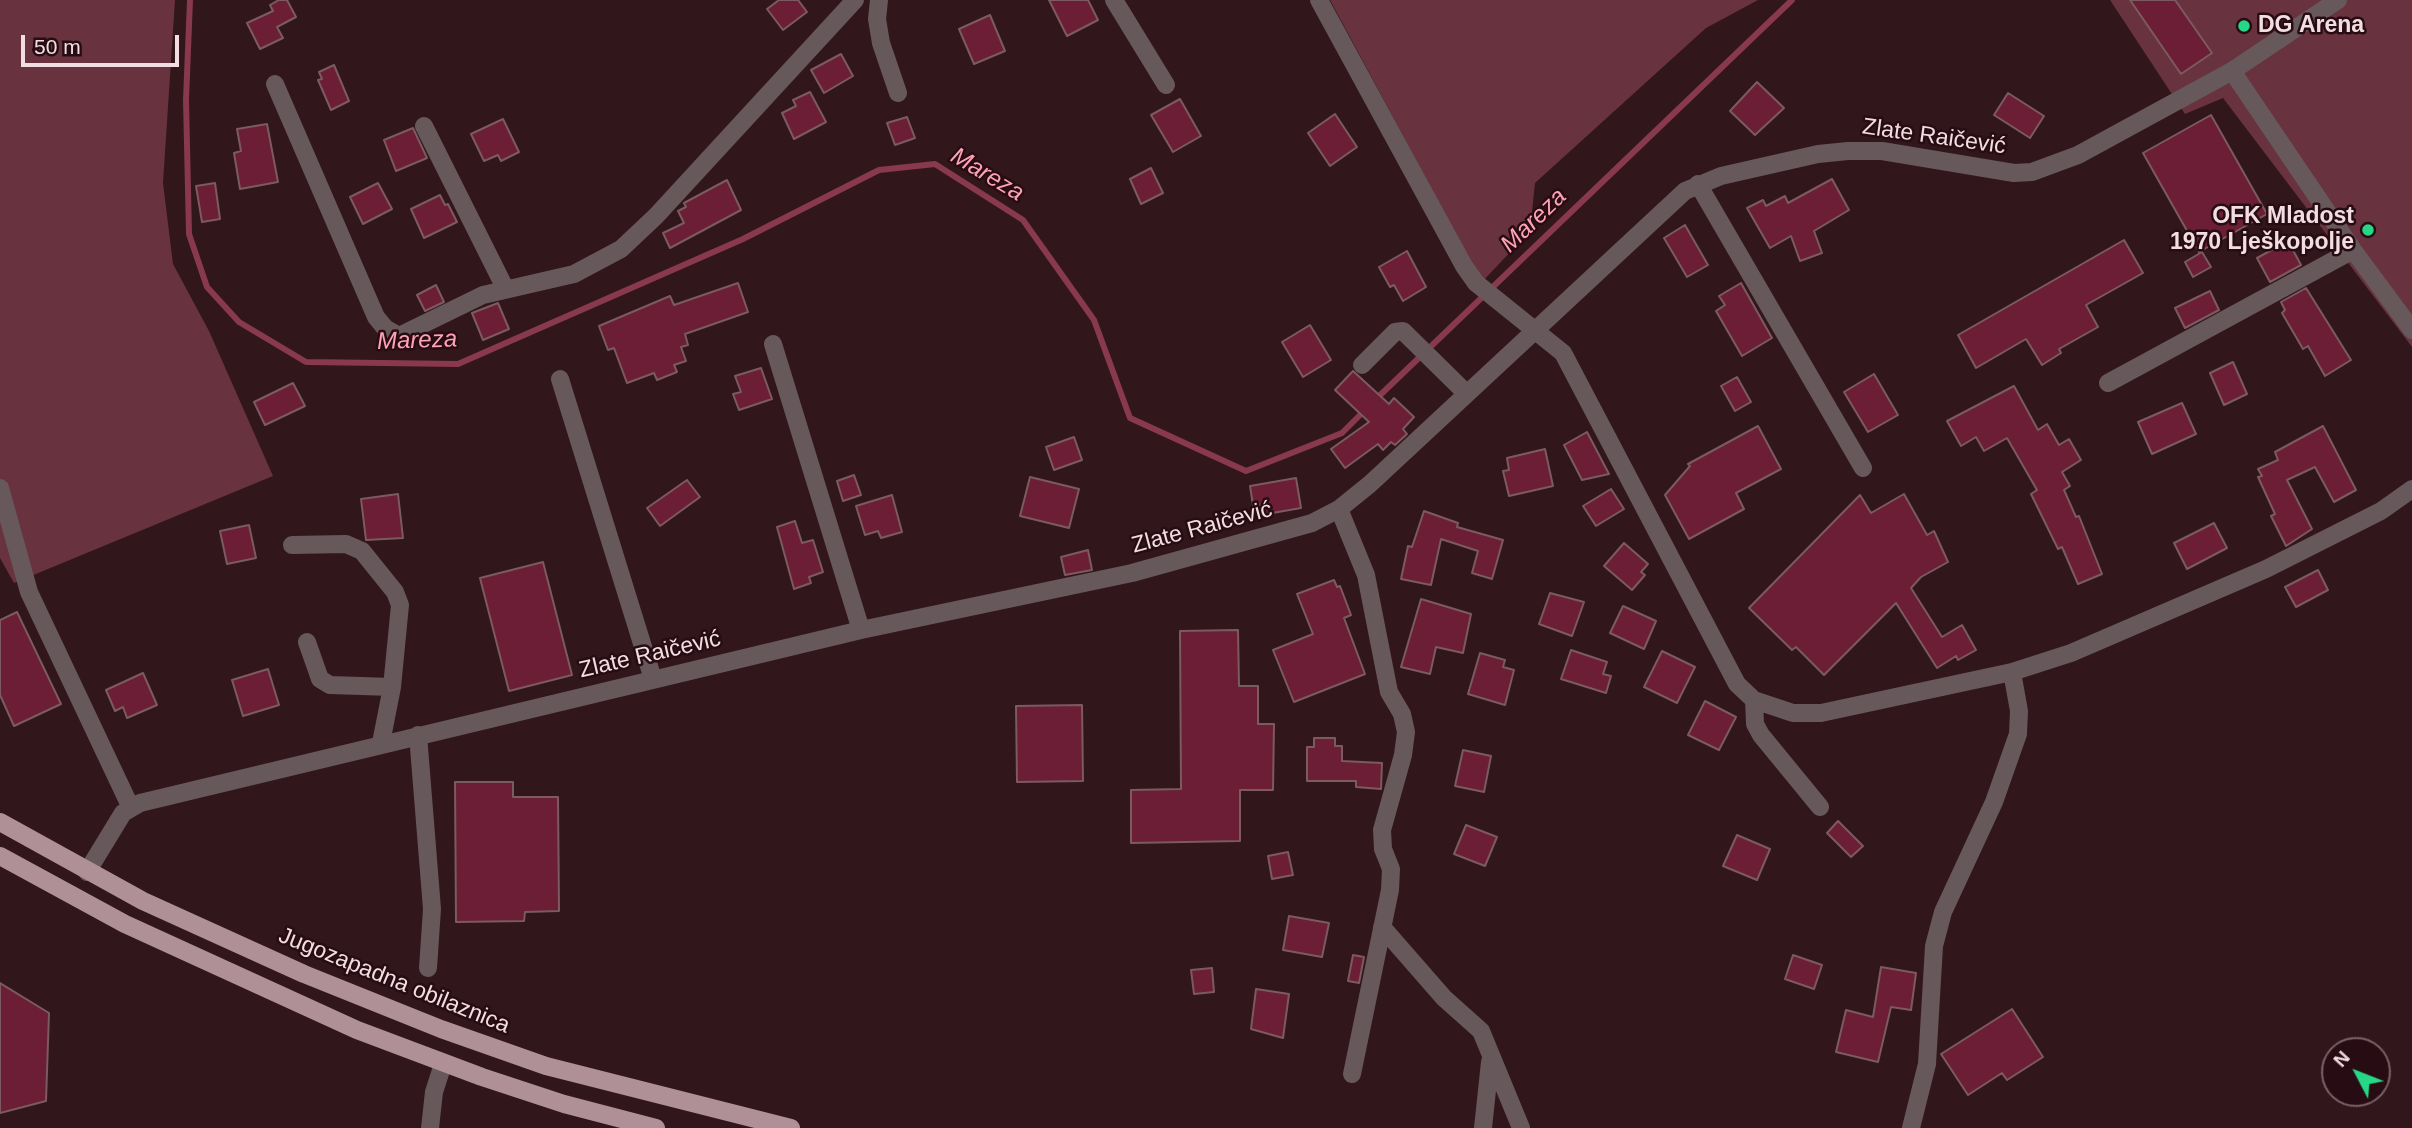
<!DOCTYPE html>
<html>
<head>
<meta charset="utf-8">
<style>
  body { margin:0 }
  #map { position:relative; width:2412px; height:1128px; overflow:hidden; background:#31161c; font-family:Helvetica,sans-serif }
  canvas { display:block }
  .north { position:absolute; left:2321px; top:1037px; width:70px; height:70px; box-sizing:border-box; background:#270d13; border:2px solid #786166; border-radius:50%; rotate:312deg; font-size:19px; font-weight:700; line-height:28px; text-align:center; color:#f2dee2 }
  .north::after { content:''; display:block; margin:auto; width:24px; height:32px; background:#26d886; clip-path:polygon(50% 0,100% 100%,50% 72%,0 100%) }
  .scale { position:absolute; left:21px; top:35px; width:158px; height:32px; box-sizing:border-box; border:4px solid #f2dee2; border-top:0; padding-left:9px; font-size:21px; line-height:24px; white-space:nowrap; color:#f2dee2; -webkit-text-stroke:5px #270d13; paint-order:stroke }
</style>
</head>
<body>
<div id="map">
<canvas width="2412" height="1128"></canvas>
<div class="north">N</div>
<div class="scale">50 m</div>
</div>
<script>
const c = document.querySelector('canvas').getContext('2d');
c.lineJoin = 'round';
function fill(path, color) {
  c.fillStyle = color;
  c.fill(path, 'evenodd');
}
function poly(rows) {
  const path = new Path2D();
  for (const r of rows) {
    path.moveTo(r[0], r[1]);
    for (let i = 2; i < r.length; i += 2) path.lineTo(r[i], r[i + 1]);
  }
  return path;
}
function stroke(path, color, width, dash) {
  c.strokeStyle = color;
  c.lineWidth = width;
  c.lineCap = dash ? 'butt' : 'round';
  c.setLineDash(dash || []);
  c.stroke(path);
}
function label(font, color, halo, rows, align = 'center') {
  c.font = font + ' Helvetica,sans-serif';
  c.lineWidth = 5;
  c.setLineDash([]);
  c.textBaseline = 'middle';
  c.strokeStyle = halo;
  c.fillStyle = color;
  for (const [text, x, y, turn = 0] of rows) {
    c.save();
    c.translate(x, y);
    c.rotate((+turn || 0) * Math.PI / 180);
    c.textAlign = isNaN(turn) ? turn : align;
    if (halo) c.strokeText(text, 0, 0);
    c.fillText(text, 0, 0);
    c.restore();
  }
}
fill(poly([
  [0,0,175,0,163,183,173,264,209,331,273,476,14,583,0,558],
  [1330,0,1758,0,1706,28,1535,183,1530,231,1482,282],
  [2110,0,2412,0,2412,347,2223,98,2185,114]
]), '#69323f');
stroke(poly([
  [190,0,186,100,189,234,207,287,239,322,306,362,458,364,743,239,879,170,935,164,1023,220,1094,320,1130,418,1246,471,1342,433,1365,410],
  [1375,400,1792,0]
]), '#89394e', 6);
const building = poly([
  [279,0,287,0,296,17,277,27,283,38,260,49,247,23,273,11,270,5,279,0],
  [779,0,798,0,807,12,783,30,767,9,779,0],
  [1049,0,1088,0,1098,20,1067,36,1049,0],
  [2130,0,2175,0,2212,53,2181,74,2130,0],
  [990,15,1005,51,974,64,959,29,990,15],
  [841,54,853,76,824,93,811,70,841,54],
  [334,65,349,101,331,110,318,80,322,79,319,72,334,65],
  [1757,82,1784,108,1755,135,1730,111,1757,82],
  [810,92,826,122,794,139,782,113,796,106,793,100,810,92],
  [2008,93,2044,116,2030,138,1994,115,2008,93],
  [1180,99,1201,136,1173,152,1151,115,1180,99],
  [1335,114,1357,147,1330,166,1308,133,1335,114],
  [2211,115,2267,214,2199,252,2143,153,2211,115],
  [907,117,915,138,895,145,887,123,907,117],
  [503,119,519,152,501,161,498,155,484,161,471,134,503,119],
  [267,124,278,182,240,189,234,153,241,151,237,129,267,124],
  [413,128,427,158,396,171,384,140,413,128],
  [1151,168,1163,193,1141,204,1130,179,1151,168],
  [1832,179,1849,210,1814,231,1822,253,1800,261,1791,236,1770,248,1747,208,1763,200,1766,206,1785,196,1788,203,1832,179],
  [727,180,741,210,670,248,663,233,684,223,678,211,686,207,684,203,727,180],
  [215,183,220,219,202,222,196,186,215,183],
  [378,183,392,209,363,224,350,197,378,183],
  [440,195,445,205,448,204,457,222,424,238,411,209,440,195],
  [1685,225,1708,265,1687,277,1664,238,1685,225],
  [2124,240,2143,273,2086,305,2098,327,2059,349,2061,353,2042,365,2026,339,1976,368,1958,335,2124,240],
  [2288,241,2301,265,2270,282,2257,258,2288,241],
  [1407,251,1426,287,1403,301,1394,285,1390,287,1379,267,1407,251],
  [2202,252,2211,267,2193,277,2185,262,2202,252],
  [738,283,748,312,685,334,688,345,681,347,686,361,674,365,677,372,657,380,654,373,627,383,614,348,608,350,599,326,670,296,674,305,738,283],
  [1741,283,1772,338,1742,356,1716,311,1725,305,1719,296,1741,283],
  [436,285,444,302,425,311,417,295,436,285],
  [2306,288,2351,360,2325,376,2308,346,2303,349,2282,313,2285,310,2281,302,2306,288],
  [2210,291,2219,310,2185,328,2175,308,2210,291],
  [498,303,509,329,483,340,472,313,498,303],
  [1310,325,1331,360,1303,377,1282,342,1310,325],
  [2233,362,2247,394,2224,405,2210,373,2233,362],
  [761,368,772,399,739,410,733,394,741,392,735,376,761,368],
  [1353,371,1389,404,1394,398,1414,417,1403,429,1407,434,1395,445,1391,442,1383,450,1378,444,1345,468,1331,449,1369,422,1335,390,1353,371],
  [1874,374,1898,415,1868,432,1844,392,1874,374],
  [1737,377,1751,402,1735,411,1721,386,1737,377],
  [293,383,305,406,265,425,254,402,293,383],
  [2014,386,2038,430,2047,424,2059,445,2069,439,2081,460,2062,472,2070,486,2064,490,2076,517,2079,516,2102,574,2078,584,2062,547,2058,549,2031,494,2037,490,2007,438,1984,451,1976,437,1961,446,1947,421,2014,386],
  [2182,403,2196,434,2152,454,2138,422,2182,403],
  [1758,426,1781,469,1736,493,1744,509,1689,539,1665,495,1690,466,1688,464,1758,426],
  [2323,426,2356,490,2334,502,2315,467,2287,480,2312,529,2286,546,2271,516,2275,514,2258,477,2262,476,2258,469,2278,460,2275,452,2323,426],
  [1587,432,1609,474,1582,480,1564,445,1587,432],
  [1074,437,1082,460,1054,470,1046,447,1074,437],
  [1545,449,1553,486,1509,496,1503,471,1509,470,1507,458,1545,449],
  [854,475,861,495,843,501,837,481,854,475],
  [1030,477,1079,489,1069,528,1020,516,1030,477],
  [1296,478,1301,508,1261,515,1259,504,1253,505,1250,486,1296,478],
  [687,480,700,497,660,526,647,508,687,480],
  [1611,489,1624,509,1596,526,1583,506,1611,489],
  [398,494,403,538,366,540,361,499,398,494],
  [1904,494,1927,535,1934,531,1948,562,1921,577,1911,588,1942,637,1962,625,1976,650,1958,660,1956,656,1937,668,1896,603,1824,675,1796,647,1792,650,1749,608,1860,495,1871,513,1904,494],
  [892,495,902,532,881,538,878,531,865,535,856,506,892,495],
  [1424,511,1458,523,1457,527,1503,540,1492,579,1472,573,1478,551,1441,539,1431,585,1401,579,1408,546,1412,547,1424,511],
  [795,521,802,543,813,540,823,572,809,577,811,583,794,589,777,527,795,521],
  [2214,523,2227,548,2187,569,2174,543,2214,523],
  [249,525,256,558,227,564,220,531,249,525],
  [1624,543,1648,564,1641,572,1645,575,1632,590,1604,566,1624,543],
  [1088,550,1092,570,1065,575,1061,557,1088,550],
  [543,562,572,675,509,691,480,578,543,562],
  [2318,570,2328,590,2296,607,2285,587,2318,570],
  [1334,580,1337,587,1340,586,1351,615,1344,618,1365,674,1294,702,1273,650,1313,634,1297,594,1334,580],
  [1550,593,1584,602,1572,636,1539,624,1550,593],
  [1421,599,1471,614,1463,653,1436,647,1430,674,1401,667,1421,599],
  [1623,606,1656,621,1644,649,1610,633,1623,606],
  [17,612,61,704,14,726,0,695,0,620,17,612],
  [1238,630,1239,686,1258,686,1258,724,1274,724,1273,790,1240,790,1240,841,1131,843,1131,790,1181,789,1180,631,1238,630],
  [1571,650,1607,662,1603,674,1611,676,1606,693,1561,679,1571,650],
  [1662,651,1695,667,1677,703,1644,687,1662,651],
  [1480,653,1505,660,1503,667,1514,670,1505,705,1468,694,1480,653],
  [268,669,279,705,243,716,232,680,268,669],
  [143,673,157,705,127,718,123,707,115,711,106,690,143,673],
  [1705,701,1736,717,1719,750,1688,735,1705,701],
  [1082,705,1083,781,1017,782,1016,706,1082,705],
  [1314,738,1335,738,1335,746,1342,746,1342,761,1382,763,1381,789,1356,787,1356,781,1307,781,1307,747,1314,747,1314,738],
  [1463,750,1491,756,1484,792,1455,786,1463,750],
  [455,782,513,782,513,797,558,797,559,911,525,912,524,921,456,922,455,782],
  [1838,821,1863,846,1851,857,1827,833,1838,821],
  [1466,825,1497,837,1485,866,1454,854,1466,825],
  [1737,835,1770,849,1757,880,1723,866,1737,835],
  [1288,852,1293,875,1272,879,1268,856,1288,852],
  [1289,916,1329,923,1322,957,1283,950,1289,916],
  [1353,955,1364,957,1359,983,1348,981,1353,955],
  [1793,955,1822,965,1814,989,1785,979,1793,955],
  [1881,967,1916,973,1911,1010,1891,1007,1878,1062,1836,1052,1846,1010,1873,1017,1881,967],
  [1212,968,1214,992,1194,994,1191,970,1212,968],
  [0,983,49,1013,46,1101,0,1113,0,983],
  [1256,989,1289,994,1283,1038,1251,1029,1256,989],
  [2012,1009,2043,1057,2007,1080,2002,1073,1968,1095,1941,1054,2012,1009]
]);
fill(building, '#6b1e35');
stroke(building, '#7b5a60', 2);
stroke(poly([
  [879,0,877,19,881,43,898,93],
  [1114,0,1166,85],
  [1319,0,1464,266,1476,283,1563,353,1737,684,1754,700,1793,713,1821,713,2012,672,2071,653,2266,569,2381,511,2412,489],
  [2232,71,2353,250,2412,330],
  [275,84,376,317,385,328,399,336,483,295,574,274,621,249,656,216,855,0],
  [424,126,505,288],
  [1698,184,1863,468],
  [773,344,861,630],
  [1362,365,1395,332,1403,331,1466,393],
  [560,379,653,679],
  [2108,383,2353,250],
  [0,488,29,592,131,808],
  [1339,509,1366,575,1389,692,1402,714,1406,732,1403,755,1382,830,1383,849,1391,869,1390,890,1352,1074],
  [292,545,346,544,362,551,395,592,400,605,392,687,381,743],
  [307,642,320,679,330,685,392,687],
  [1754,700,1755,724,1761,735,1820,807],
  [418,735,432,909,428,968],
  [87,872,123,813,140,803,861,630,1132,573,1312,523,1339,509,1370,484,1685,191,1721,176,1818,154,1848,151,1882,151,2014,173,2032,172,2078,155,2232,71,2338,0],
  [1382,927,1444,998,1481,1031,1521,1128],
  [430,1128,434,1092,443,1064],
  [1483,1128,1490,1062],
  [1911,1128,1927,1064,1934,946,1943,912,1994,802,2018,734,2019,711,2012,672]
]), '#67585b', 18);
stroke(poly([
  [0,822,143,901,304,974,441,1029,546,1066,791,1128],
  [0,856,125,924,357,1030,482,1077,564,1104,656,1128]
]), '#af9096', 18);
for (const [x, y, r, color] of [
  [2244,26,7,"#26d886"],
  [2368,230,7,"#26d886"]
]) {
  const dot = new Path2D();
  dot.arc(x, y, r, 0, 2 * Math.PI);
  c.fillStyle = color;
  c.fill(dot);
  stroke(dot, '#270d13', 2.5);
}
label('bold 23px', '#f2dee2', '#270d13', [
  ["DG Arena",2258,26],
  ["OFK Mladost",2354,217,"right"],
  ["1970 Lješkopolje",2354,243,"right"]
], 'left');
label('23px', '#f2dee2', '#270d13', [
  ["Zlate Raičević",1934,137,8],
  ["Zlate Raičević",1202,528,-15],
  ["Zlate Raičević",650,655,-13],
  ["Jugozapadna obilaznica",394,981,22]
]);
label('italic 24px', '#ffa2b5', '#270d13', [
  ["Mareza",987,175,31],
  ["Mareza",1534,221,-44],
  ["Mareza",417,341,-2]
]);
</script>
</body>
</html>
